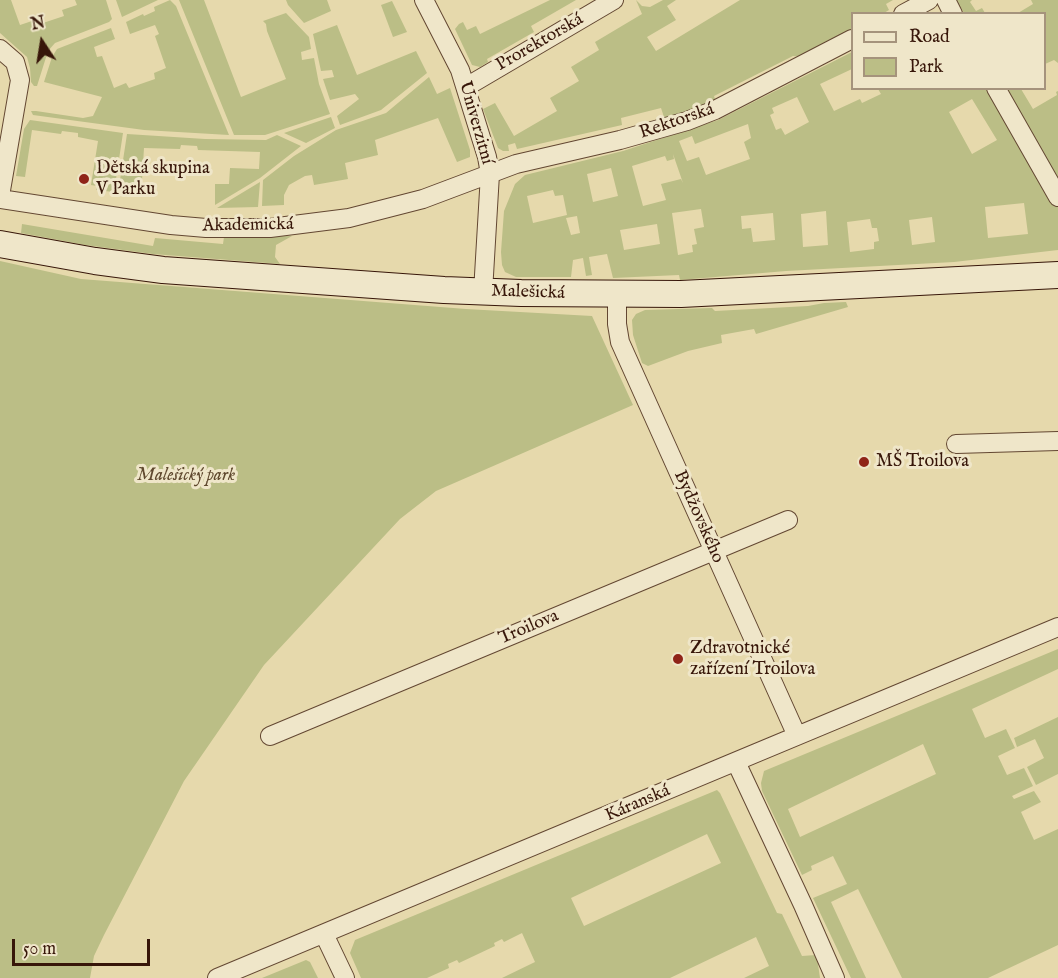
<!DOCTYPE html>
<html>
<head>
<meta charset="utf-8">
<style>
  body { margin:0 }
  #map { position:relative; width:1058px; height:978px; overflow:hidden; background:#e6d9ac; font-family:"IM FELL English",serif }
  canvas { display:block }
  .legend { position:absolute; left:851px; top:12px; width:195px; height:78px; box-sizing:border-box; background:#efe6c9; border:2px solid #a5937c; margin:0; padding:8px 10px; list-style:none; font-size:18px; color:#371609 }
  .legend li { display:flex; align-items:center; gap:12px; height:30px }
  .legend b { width:30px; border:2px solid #a5937c }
  .north { position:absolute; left:12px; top:12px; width:60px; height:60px; -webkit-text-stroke:4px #efe6c9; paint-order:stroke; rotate:348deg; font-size:16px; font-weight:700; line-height:24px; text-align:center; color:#371609 }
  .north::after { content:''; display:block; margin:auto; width:21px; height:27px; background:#371609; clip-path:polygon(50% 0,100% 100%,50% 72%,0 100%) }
  .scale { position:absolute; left:12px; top:939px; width:138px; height:27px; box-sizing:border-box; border:3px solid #371609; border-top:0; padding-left:8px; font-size:18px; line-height:21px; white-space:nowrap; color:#371609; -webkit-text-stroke:4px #efe6c9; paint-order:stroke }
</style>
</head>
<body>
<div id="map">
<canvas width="1058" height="978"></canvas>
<ul class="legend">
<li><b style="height:8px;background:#efe6c9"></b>Road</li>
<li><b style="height:16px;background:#bbbe86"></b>Park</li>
</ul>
<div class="north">N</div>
<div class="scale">50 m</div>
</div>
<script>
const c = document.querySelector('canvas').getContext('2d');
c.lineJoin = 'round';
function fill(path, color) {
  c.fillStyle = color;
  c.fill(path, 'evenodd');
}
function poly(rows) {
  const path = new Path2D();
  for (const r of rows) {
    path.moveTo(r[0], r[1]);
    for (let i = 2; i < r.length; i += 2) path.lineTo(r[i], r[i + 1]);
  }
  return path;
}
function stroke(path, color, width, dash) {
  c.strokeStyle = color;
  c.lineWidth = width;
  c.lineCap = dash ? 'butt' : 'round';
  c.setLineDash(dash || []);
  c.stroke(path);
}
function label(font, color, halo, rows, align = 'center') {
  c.font = font + ' "IM FELL English",serif';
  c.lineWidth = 6;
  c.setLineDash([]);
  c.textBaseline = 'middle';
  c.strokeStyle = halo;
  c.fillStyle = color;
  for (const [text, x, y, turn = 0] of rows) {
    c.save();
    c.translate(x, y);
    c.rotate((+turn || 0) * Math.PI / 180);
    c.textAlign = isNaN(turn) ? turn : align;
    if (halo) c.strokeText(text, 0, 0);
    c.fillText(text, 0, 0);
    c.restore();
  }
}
fill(poly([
  [0,0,11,0,20,25,35,20,37,25,64,16,62,10,77,5,75,0,106,0,112,19,109,22,55,43,48,51,37,86,34,86,31,82,30,68,27,57,0,33],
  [116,0,158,0,122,17],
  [170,0,176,6,229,135,144,130,33,115,31,111,36,111,83,118,93,116,102,97,44,82,52,57,57,49,111,28,115,39,94,47,97,57,102,56,114,88,126,83,129,88,155,79,154,73,166,68,155,36,159,34,155,25,130,34,126,22,143,14,144,16,155,11,154,7],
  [179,0,204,0,241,97,286,79,267,31,266,24,263,21,286,13,309,37,311,49,301,52,302,60,314,58,319,84,330,114,265,135,234,135],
  [286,0,327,0,331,11,304,23,288,5],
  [550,0,576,0,531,26,534,32,487,59,488,62,480,67,472,65,455,29,459,24,463,22,467,30,476,26,480,34],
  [636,0,642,6,650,7,663,0,676,0,667,6,676,20,647,37,656,51,740,0,893,0,886,4,889,10,884,13,852,14,852,30,803,57,793,56,714,96,716,102,665,120,661,108,621,118,622,125,517,149,515,143,508,145,509,151,503,151,498,148,483,109,495,103,514,136,557,111,550,98,579,81,571,67,599,50,595,42,642,14],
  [956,0,972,0,970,2,976,11,982,8,985,13,964,13],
  [1031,0,1058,0,1058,63,1054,60,1045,64,1044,14,1018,13,1033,4],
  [392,1,407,32,393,37,381,5],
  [337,25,357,75,416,51,427,73,381,110,340,125,337,116,359,99,355,94,330,100,323,79,334,77,332,70,321,71,313,34],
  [852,52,852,69,820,84,834,111,860,99,862,103,881,94,878,89,991,89,1058,206,1058,250,954,262,786,271,680,280,679,275,613,278,607,254,589,257,592,275,586,276,583,258,573,260,571,277,516,277,505,272,502,265,501,252,504,211,515,184,525,175,623,151,718,120],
  [797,97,809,122,785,135,781,128,776,130,770,115,774,113,772,108],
  [972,99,997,140,972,154,949,112],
  [748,124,751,138,744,142,750,159,706,175,699,157,687,161,679,141,692,136,695,144],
  [673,154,683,183,681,179,661,184,666,200,643,206,632,166,665,156,667,161,674,159],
  [611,168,618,196,593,202,587,174],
  [553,190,555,196,563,195,567,215,533,223,527,196],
  [1024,203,1028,234,988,238,985,207],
  [701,209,704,227,694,229,697,244,692,245,693,252,678,255,672,213],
  [826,211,828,245,803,247,801,214],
  [773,213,775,240,753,242,751,228,742,229,741,216],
  [577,216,580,233,571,235,566,218],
  [932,217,935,242,912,245,909,220],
  [870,219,872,228,877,228,879,241,874,242,874,249,850,252,847,222],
  [657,224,660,244,624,250,620,230],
  [429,77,437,94,450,88,470,150,470,157,457,162,438,118,375,140,378,155,345,163,348,179,314,185,312,175,305,176,289,185,284,195,284,205,262,206,263,180,294,156,336,130,386,113],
  [1006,89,1021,89,1033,109,1057,95,1056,92,1058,91,1058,179],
  [331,117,335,128,306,143,284,133],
  [30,120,123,133,114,192,96,190,97,186,91,185,98,141,78,137,78,133,62,131,61,134,32,130,25,177,16,176,24,129],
  [127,134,205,139,266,140,277,135,301,146,260,178,215,205,215,184,229,184,230,168,259,169,260,152,198,150,197,146,181,145,180,149,144,148,141,196,118,193],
  [260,182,258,207,217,208],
  [22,224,153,246,155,238,223,244,224,237,292,236,276,245,275,257,280,264,153,254,85,245,21,233],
  [0,261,81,279,466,309,592,316,633,405,436,491,400,519,264,665,184,781,104,935,94,956,90,978,0,978],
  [846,302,848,307,756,334,754,329,721,335,722,343,688,351,648,366,642,363,633,335,632,320,636,314,645,310,712,308,715,311,808,306,824,303],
  [1058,649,1058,669,972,709,985,738,1006,729,1015,748,998,756,1007,775,1024,768,1033,786,1012,796,1014,799,1034,791,1041,802,1021,812,1034,840,1058,829,1058,945,988,978,902,978,858,889,831,902,866,978,851,978,813,898,847,884,833,856,811,866,812,870,802,875,762,791,761,783,764,771],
  [923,744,936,774,800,837,788,809],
  [1058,717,1058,774,1036,785,1027,767,1044,758,1035,739,1017,747,1014,738],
  [717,790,720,793,777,913,782,914,802,956,816,955,817,957,820,978,744,978,769,966,756,937,670,978,502,978,535,962,522,933,504,942,502,939,494,943,495,946,459,963,457,960,448,964,449,968,427,978,361,978,350,953,355,940],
  [707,834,721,863,584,926,571,898],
  [306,960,310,962,318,978,262,978]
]), '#bbbe86');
const street = poly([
  [424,0,460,70,487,157,490,174,483,292],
  [946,0,953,14],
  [903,14,929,0],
  [0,49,15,62,20,80,0,196],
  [466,87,614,0],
  [996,88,1058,197],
  [0,199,171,225,206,228,270,228,349,218,423,199,516,164,620,140,687,121,715,110,852,39],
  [617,295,617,324,620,342,797,736],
  [956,444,1058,441],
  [270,736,788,520],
  [736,762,803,905,835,978],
  [324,934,345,978],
  [217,978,1058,627]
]);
const secondary = poly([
  [0,244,95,261,163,270,444,290,521,293,681,294,1058,275]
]);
stroke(street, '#634732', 20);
stroke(secondary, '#371609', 28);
stroke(street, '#efe6c9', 18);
stroke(secondary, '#efe6c9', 26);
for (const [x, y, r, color] of [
  [84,179,6,"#8f2418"],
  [864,462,6,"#8f2418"],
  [678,659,6,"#8f2418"]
]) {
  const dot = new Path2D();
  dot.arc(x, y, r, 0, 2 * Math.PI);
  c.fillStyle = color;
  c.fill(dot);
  stroke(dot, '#efe6c9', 2);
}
label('18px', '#371609', '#efe6c9', [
  ["Prorektorská",540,43,-30],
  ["Rektorská",677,122,-19],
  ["Univerzitní",475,123,74],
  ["Akademická",248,226,-1],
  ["Malešická",528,293,2],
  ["Bydžovského",698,517,66],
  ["Troilova",529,628,-23],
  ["Káranská",638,804,-23]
]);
label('18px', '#371609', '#efe6c9', [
  ["Dětská skupina",96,169],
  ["V Parku",96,190],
  ["MŠ Troilova",876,462],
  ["Zdravotnické",690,649],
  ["zařízení Troilova",690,670]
], 'left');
label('italic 18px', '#5f482e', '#efe6c9', [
  ["Malešický park",186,476]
]);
</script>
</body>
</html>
